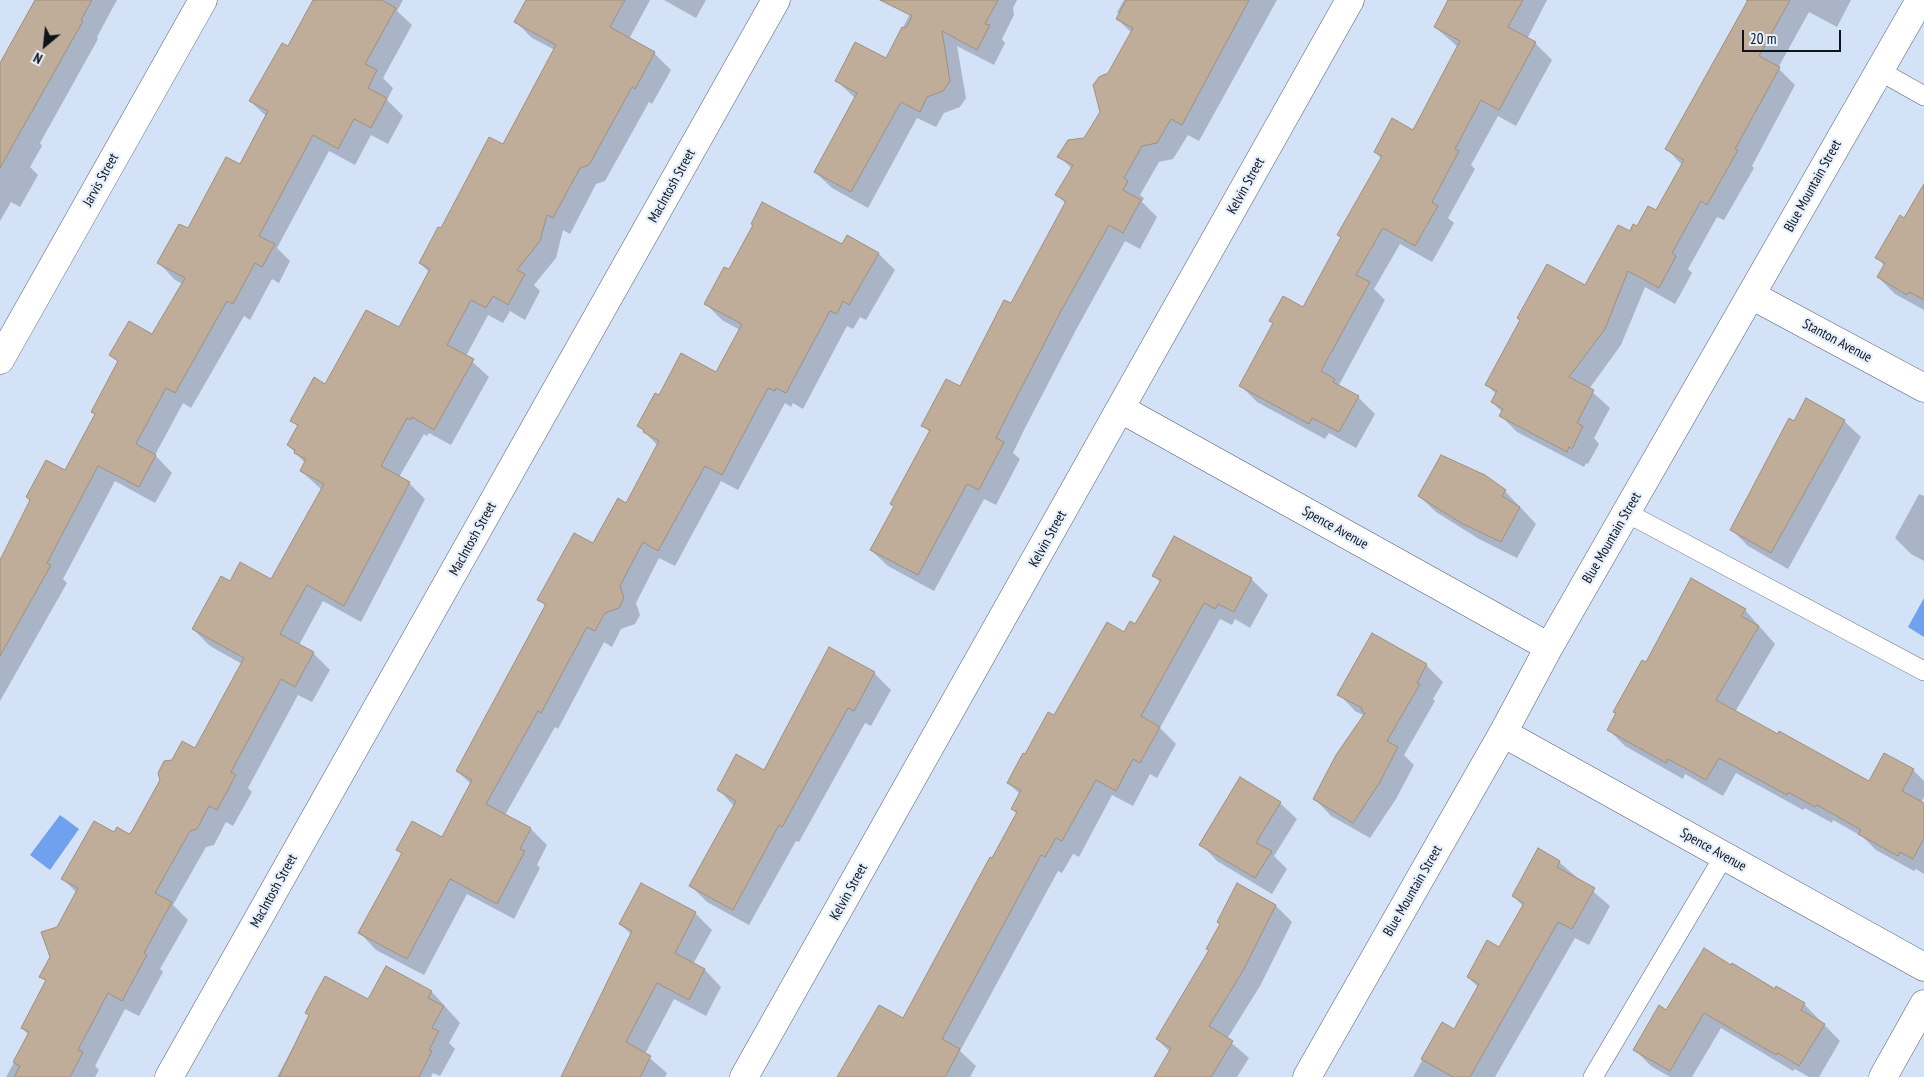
<!DOCTYPE html>
<html>
<head>
<meta charset="utf-8">
<style>
  body { margin:0 }
  #map { position:relative; width:1924px; height:1077px; overflow:hidden; background:#d4e2f8; font-family:"PT Sans Narrow",sans-serif }
  canvas { display:block }
  .north { position:absolute; left:20px; top:20px; width:50px; height:50px; -webkit-text-stroke:4px #e6effc; paint-order:stroke; rotate:208deg; font-size:14px; font-weight:700; line-height:20px; text-align:center; color:#0f131b }
  .north::after { content:''; display:block; margin:auto; width:18px; height:22px; background:#0f131b; clip-path:polygon(50% 0,100% 100%,50% 72%,0 100%) }
  .scale { position:absolute; left:1742px; top:30px; width:99px; height:22px; box-sizing:border-box; border:2px solid #0f131b; border-top:0; padding-left:6px; font-size:15px; line-height:18px; white-space:nowrap; color:#0f131b; -webkit-text-stroke:4px #e6effc; paint-order:stroke }
</style>
</head>
<body>
<div id="map">
<canvas width="1924" height="1077"></canvas>
<div class="north">N</div>
<div class="scale">20 m</div>
</div>
<script>
const c = document.querySelector('canvas').getContext('2d');
c.lineJoin = 'round';
function fill(path, color) {
  c.fillStyle = color;
  c.fill(path, 'evenodd');
}
function poly(rows) {
  const path = new Path2D();
  for (const r of rows) {
    path.moveTo(r[0], r[1]);
    for (let i = 2; i < r.length; i += 2) path.lineTo(r[i], r[i + 1]);
  }
  return path;
}
function stroke(path, color, width, dash) {
  c.strokeStyle = color;
  c.lineWidth = width;
  c.lineCap = dash ? 'butt' : 'round';
  c.setLineDash(dash || []);
  c.stroke(path);
}
function label(font, color, halo, rows, align = 'center') {
  c.font = font + ' "PT Sans Narrow",sans-serif';
  c.lineWidth = 4.5;
  c.setLineDash([]);
  c.textBaseline = 'middle';
  c.strokeStyle = halo;
  c.fillStyle = color;
  for (const [text, x, y, turn = 0] of rows) {
    c.save();
    c.translate(x, y);
    c.rotate((+turn || 0) * Math.PI / 180);
    c.textAlign = isNaN(turn) ? turn : align;
    if (halo) c.strokeText(text, 0, 0);
    c.fillText(text, 0, 0);
    c.restore();
  }
}
fill(poly([
  [1924,598,1924,637,1908,627],
  [60,815,79,829,50,870,30,855]
]), '#6fa1ee');
fill(poly([
  [36,0,117,0,97,37,98,39,40,143,42,146,30,167,38,175,20,207,11,202,0,221,0,65],
  [314,0,403,0,397,11,412,25,383,78,393,88,387,100,403,116,388,144,371,135,355,165,329,151,277,248,290,261,279,283,272,279,250,320,244,316,191,408,183,403,155,455,172,473,155,503,115,481,63,579,67,583,0,701,0,563,66,472,96,415,92,411,119,363,111,355,153,336,183,284,175,280,159,263,240,166,267,117,250,101,282,44,288,47],
  [527,0,650,0,629,39,654,53,671,70,652,104,649,102,605,181,596,184,570,234,563,230,556,258,534,285,540,291,525,320,510,311,503,323,488,315,466,356,489,377,451,445,429,433,427,436,424,434,399,477,409,483,425,499,361,622,323,601,299,645,313,653,330,670,312,702,298,695,248,788,252,792,233,826,226,822,214,845,206,847,173,905,188,920,160,969,163,972,139,1016,125,1009,95,1066,99,1070,95,1077,6,1077,29,1035,22,1028,46,982,41,976,51,957,58,928,77,893,63,879,115,834,129,836,172,761,196,750,242,664,210,646,193,629,230,583,271,581,322,490,301,471,305,463,288,445,298,427,292,420,326,386,399,329,430,273,420,263,441,230,503,146,555,50,532,38,515,21],
  [664,0,706,0,696,18],
  [917,0,1017,0,1013,8,1014,15,1002,39,1005,43,994,65,957,46,966,98,960,107,944,113,936,127,917,118,868,208,832,188,815,172,856,99,837,81,887,59],
  [1124,0,1277,0,1199,141,1188,135,1173,159,1159,162,1140,195,1144,198,1142,202,1157,217,1140,249,1125,241,1077,328,1025,428,1013,453,1020,459,996,505,984,499,934,591,888,566,871,550,895,507,892,504,930,432,923,426,961,387,1012,305,1066,204,1057,195,1072,169,1059,156,1085,139,1101,112,1109,74,1132,33,1117,19,1120,15,1117,12],
  [1449,0,1547,0,1527,39,1535,43,1552,60,1516,126,1498,116,1471,165,1475,169,1448,218,1454,223,1432,262,1400,244,1374,289,1385,300,1339,385,1358,397,1375,414,1356,448,1329,433,1325,439,1257,402,1241,386,1274,324,1271,321,1304,309,1382,159,1375,152,1414,132,1458,47,1435,27],
  [1745,0,1851,0,1837,27,1809,12,1778,68,1795,85,1752,166,1754,168,1724,220,1717,217,1688,269,1692,273,1675,304,1645,287,1621,345,1589,389,1610,408,1594,438,1599,444,1588,464,1586,463,1584,467,1517,432,1501,416,1502,412,1492,402,1496,394,1487,385,1585,287,1630,232,1656,212,1682,165,1667,149,1748,2],
  [1924,186,1924,310,1895,294,1878,277,1885,266,1877,258,1905,220],
  [842,246,879,254,895,270,866,320,860,317,853,329,847,326,803,409,793,403,791,407,785,403,738,490,721,481,675,566,659,558,636,603,640,615,635,624,621,629,612,647,604,642,558,729,555,727,505,815,531,829,547,845,537,865,540,868,514,919,467,894,424,975,376,950,360,933,402,855,398,850,442,838,471,784,457,771,546,607,539,599,593,545,626,505,658,446,639,426,659,396,717,374,740,330,722,320,706,304,730,271],
  [1844,421,1861,437,1788,569,1748,546,1732,530,1794,422],
  [1505,491,1536,524,1517,558,1479,539,1436,512,1419,496],
  [1919,494,1924,496,1924,561,1911,554,1895,538],
  [1154,576,1251,579,1268,595,1250,628,1235,619,1232,625,1220,619,1160,728,1176,744,1157,778,1150,774,1133,806,1112,795,1079,857,1073,854,1062,873,1058,871,960,1051,976,1066,970,1077,840,1077,860,1037,862,1039,904,1020,1017,814,1012,809,1020,794,1008,783,1055,717,1124,633,1135,626,1161,583],
  [1745,610,1775,644,1735,712,1869,782,1884,755,1913,770,1924,781,1924,797,1921,803,1924,804,1924,874,1916,869,1914,871,1876,850,1863,837,1833,820,1832,823,1805,808,1803,810,1736,773,1723,796,1685,774,1683,779,1625,746,1608,729,1617,714,1615,712,1646,664],
  [1373,635,1427,666,1443,682,1433,699,1435,701,1404,755,1414,765,1396,799,1370,838,1331,816,1315,799,1365,716,1355,711,1339,694],
  [874,673,891,690,871,726,865,723,799,842,796,841,749,925,707,902,690,885,734,806,718,789,764,771],
  [1280,803,1297,819,1274,856,1287,869,1272,894,1217,861,1201,844],
  [1559,862,1610,906,1589,945,1575,938,1495,1077,1413,1077,1442,1024,1454,1031,1478,987,1468,977,1500,949,1523,906,1513,896],
  [1238,885,1276,906,1292,922,1260,986,1227,1039,1249,1058,1237,1077,1155,1077,1170,1052,1157,1039,1210,950],
  [695,913,712,930,693,964,705,970,721,987,706,1016,674,999,645,1054,667,1073,665,1077,561,1077,632,935,620,924],
  [1777,988,1804,1004,1840,1041,1819,1077,1809,1077,1795,1069,1793,1071,1721,1028,1692,1077,1670,1077,1651,1066,1634,1049,1666,1011,1775,990],
  [432,992,460,1023,449,1043,455,1049,440,1076,433,1073,431,1077,277,1077,310,1016,369,1000]
]), '#0003');
const building = poly([
  [35,0,92,0,81,20,83,21,0,168,0,63,35,0],
  [313,0,382,0,396,8,365,64,377,70,368,88,387,98,371,128,354,119,338,149,313,135,259,236,275,244,262,267,255,263,233,304,227,301,175,393,166,388,136,444,156,455,139,487,98,466,47,563,51,565,0,656,0,560,30,500,26,497,46,460,65,470,95,414,91,412,118,361,109,355,129,321,152,334,185,278,157,263,179,224,188,228,226,157,240,164,268,111,249,101,282,43,288,46,313,0],
  [526,0,625,0,610,27,655,52,635,89,632,87,589,165,580,168,553,218,547,215,540,241,517,270,525,274,508,305,493,296,486,308,471,300,447,345,474,359,434,430,412,417,411,420,407,418,381,466,410,482,344,606,307,585,280,634,314,652,295,687,281,679,231,772,236,775,217,810,209,806,197,829,190,831,155,893,172,902,144,953,147,955,122,1001,108,993,78,1050,83,1052,70,1077,14,1077,20,1066,13,1062,29,1032,21,1028,46,980,39,977,50,957,41,932,57,927,78,888,61,879,94,821,114,832,117,827,129,834,132,831,160,780,158,773,164,761,172,760,182,741,195,748,244,658,192,629,221,576,230,581,240,562,271,579,324,484,300,471,306,459,294,453,295,450,287,445,298,425,290,421,314,377,325,384,366,310,399,327,430,269,419,263,438,227,441,228,489,137,503,144,556,45,514,22,526,0],
  [880,0,998,0,985,24,990,25,977,50,942,31,950,81,943,91,927,97,920,112,901,102,851,192,814,172,857,93,835,81,855,42,886,58,902,27,906,28,912,16,880,0],
  [1126,0,1249,0,1182,125,1171,119,1157,143,1142,146,1124,178,1128,181,1123,190,1141,200,1123,233,1109,225,1061,311,1009,412,996,438,1004,442,979,490,967,484,918,575,870,550,894,506,890,504,930,430,921,426,946,379,960,386,1004,300,1011,303,1066,201,1055,195,1073,165,1057,157,1068,140,1084,138,1100,112,1093,85,1099,77,1108,73,1133,28,1116,19,1126,0],
  [1448,0,1523,0,1508,27,1536,42,1499,110,1481,100,1455,149,1459,151,1432,202,1438,206,1415,246,1383,228,1356,275,1370,282,1321,371,1335,379,1333,382,1359,396,1339,432,1312,418,1309,424,1239,386,1273,323,1269,321,1283,296,1303,307,1341,237,1337,235,1382,156,1374,152,1392,118,1413,130,1460,41,1434,27,1448,0],
  [1748,0,1790,0,1759,56,1780,67,1735,149,1738,150,1707,205,1701,201,1672,253,1676,256,1659,288,1628,271,1605,329,1569,377,1594,390,1577,423,1583,426,1572,449,1569,447,1567,452,1499,416,1503,409,1491,402,1497,391,1485,385,1520,320,1517,318,1547,264,1585,285,1618,225,1630,231,1633,224,1637,226,1648,206,1656,210,1684,160,1665,149,1748,0],
  [1924,184,1924,300,1909,292,1907,295,1877,277,1885,263,1875,258,1900,215,1904,218,1924,184],
  [762,202,842,244,847,235,879,253,849,305,843,301,837,314,830,311,786,393,776,388,775,391,768,388,722,475,705,466,658,551,643,542,620,586,624,598,619,608,605,613,595,631,587,627,541,713,538,711,486,804,531,828,520,849,525,851,497,904,450,879,407,959,358,933,402,853,396,850,412,821,442,837,472,780,456,771,546,604,537,600,574,533,593,543,618,498,626,503,659,441,643,432,644,430,637,426,655,393,659,395,681,353,716,372,742,324,704,304,724,267,729,269,753,225,751,224,762,202],
  [1806,398,1845,420,1771,553,1730,530,1789,418,1794,421,1806,398],
  [1441,455,1485,475,1506,490,1502,496,1520,507,1501,542,1461,523,1418,496,1441,455],
  [1174,536,1252,578,1234,612,1218,604,1215,609,1204,603,1141,716,1160,727,1140,763,1133,759,1116,791,1096,780,1062,841,1056,838,1045,857,1041,855,942,1039,960,1049,945,1077,837,1077,879,1005,903,1018,990,857,992,858,1017,812,1011,809,1021,790,1007,783,1023,753,1025,754,1048,712,1054,715,1107,622,1124,632,1130,621,1135,624,1161,580,1152,576,1174,536],
  [1691,578,1746,609,1741,616,1759,626,1716,700,1778,734,1779,731,1869,781,1884,753,1914,769,1902,791,1924,803,1924,838,1913,859,1900,852,1898,856,1858,834,1861,830,1817,805,1815,807,1788,792,1787,795,1719,758,1706,780,1668,759,1666,763,1607,730,1616,713,1613,712,1642,660,1646,662,1691,578],
  [1372,633,1427,664,1417,683,1420,684,1387,741,1398,747,1380,782,1353,823,1313,799,1336,755,1365,713,1361,710,1362,708,1337,695,1372,633],
  [829,647,875,672,854,711,848,708,782,827,779,825,733,910,689,886,736,801,717,790,736,754,764,770,829,647],
  [1240,777,1281,802,1256,843,1272,851,1255,878,1199,845,1240,777],
  [1538,848,1560,861,1557,867,1595,888,1572,929,1558,922,1470,1077,1453,1077,1421,1059,1442,1022,1454,1029,1479,984,1467,977,1487,940,1499,947,1524,903,1512,896,1538,848],
  [641,883,696,912,675,953,705,969,689,1000,657,983,626,1042,651,1056,640,1077,561,1077,632,931,619,924,641,883],
  [1237,883,1276,905,1244,969,1209,1026,1233,1041,1211,1077,1154,1077,1171,1048,1156,1039,1209,950,1206,949,1220,924,1217,922,1237,883],
  [1704,948,1731,965,1732,963,1775,989,1776,986,1805,1003,1801,1010,1825,1024,1799,1066,1778,1053,1776,1055,1704,1013,1670,1071,1633,1050,1659,1005,1666,1010,1704,948],
  [386,966,432,991,428,998,444,1006,432,1028,439,1031,429,1050,432,1051,419,1077,279,1077,309,1015,305,1013,325,976,368,999,386,966]
]);
fill(building, '#bfad9a');
stroke(building, '#a08e7c', 1);
const lane = poly([
  [1878,70,1924,96],
  [1627,513,1924,671],
  [1593,1077,1724,856]
]);
const street = poly([
  [1751,295,1924,388],
  [0,360,203,0],
  [1121,409,1549,647],
  [1503,733,1924,967],
  [169,1077,776,0],
  [744,1077,1350,0],
  [1307,1077,1503,733,1549,647,1920,0],
  [1883,1077,1924,1004]
]);
stroke(lane, '#525e71', 20);
stroke(street, '#525e71', 29);
stroke(lane, '#fff', 19);
stroke(street, '#fff', 28);
label('14px', '#0f131b', '#e6effc', [
  ["Jarvis Street",101,180,-61],
  ["MacIntosh Street",672,186,-61],
  ["Kelvin Street",1246,186,-61],
  ["Blue Mountain Street",1813,186,-61],
  ["Stanton Avenue",1837,341,28],
  ["Spence Avenue",1335,528,29],
  ["Blue Mountain Street",1612,538,-60],
  ["MacIntosh Street",473,539,-61],
  ["Kelvin Street",1048,539,-61],
  ["Spence Avenue",1713,850,29],
  ["MacIntosh Street",274,891,-61],
  ["Blue Mountain Street",1413,891,-60],
  ["Kelvin Street",849,892,-61]
]);
</script>
</body>
</html>
